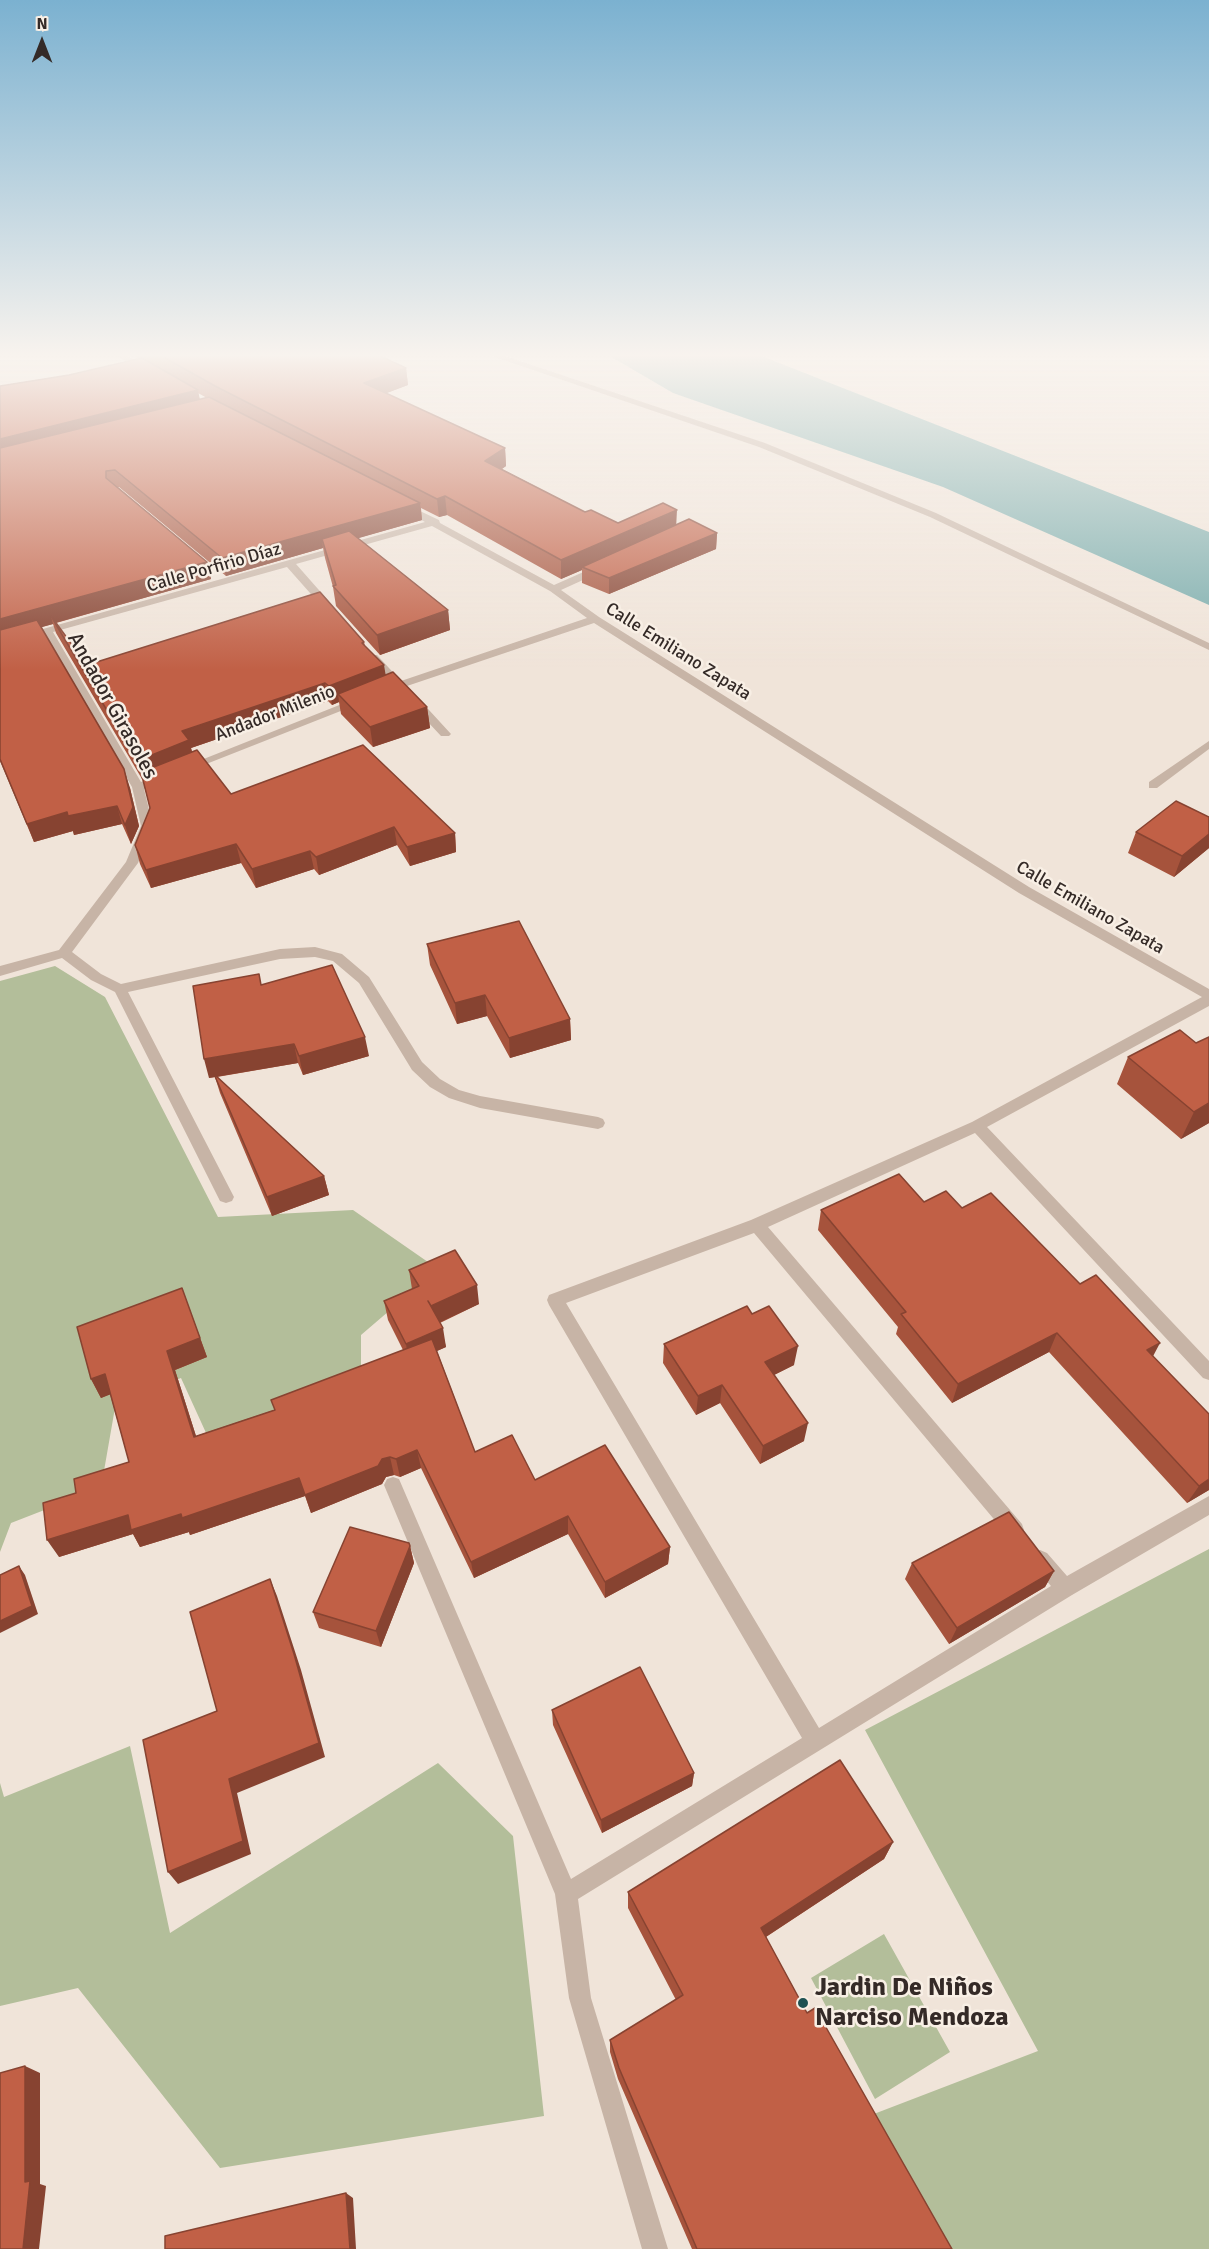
<!DOCTYPE html>
<html>
<head>
<meta charset="utf-8">
<style>
  body { margin:0 }
  #map { position:relative; width:1209px; height:2249px; overflow:hidden; background:#f0e4d9; font-family:Signika,sans-serif }
  canvas { display:block }
  .north { position:absolute; left:12px; top:12px; width:60px; height:60px; -webkit-text-stroke:4px #f8efe5; paint-order:stroke; rotate:0deg; font-size:16px; font-weight:700; line-height:24px; text-align:center; color:#342a27 }
  .north::after { content:''; display:block; margin:auto; width:21px; height:27px; background:#342a27; clip-path:polygon(50% 0,100% 100%,50% 72%,0 100%) }
</style>
</head>
<body>
<div id="map">
<canvas width="1209" height="2249"></canvas>
<div class="north">N</div>
</div>
<script>
const c = document.querySelector('canvas').getContext('2d');
c.lineJoin = 'round';
function fill(path, color) {
  c.fillStyle = color;
  c.fill(path, 'evenodd');
}
function poly(rows) {
  const path = new Path2D();
  for (const r of rows) {
    path.moveTo(r[0], r[1]);
    for (let i = 2; i < r.length; i += 2) path.lineTo(r[i], r[i + 1]);
  }
  return path;
}
function stroke(path, color, width, dash) {
  c.strokeStyle = color;
  c.lineWidth = width;
  c.lineCap = dash ? 'butt' : 'round';
  c.setLineDash(dash || []);
  c.stroke(path);
}
function label(font, color, halo, rows, align = 'center') {
  c.font = font + ' Signika,sans-serif';
  c.lineWidth = 5;
  c.setLineDash([]);
  c.textBaseline = 'middle';
  c.strokeStyle = halo;
  c.fillStyle = color;
  for (const [text, x, y, turn = 0] of rows) {
    c.save();
    c.translate(x, y);
    c.rotate((+turn || 0) * Math.PI / 180);
    c.textAlign = isNaN(turn) ? turn : align;
    if (halo) c.strokeText(text, 0, 0);
    c.fillText(text, 0, 0);
    c.restore();
  }
}
fill(poly([
  [55,966,105,997,218,1217,353,1210,438,1269,361,1335,361,1379,212,1446,181,1378,116,1402,101,1488,11,1523,0,1552,0,981],
  [1209,1549,1209,2249,944,2249,866,2117,1038,2051,865,1730],
  [130,1746,170,1933,438,1763,513,1836,544,2116,220,2168,78,1988,0,2006,0,1783,4,1797],
  [884,1934,950,2052,875,2099,811,1978]
]), '#b3be9a');
fill(poly([
  [608,355,759,355,1209,532,1209,605,943,487,673,393]
]), '#79acac');
fill(poly([
  [116,355,126,355,150,370,143,372,116,355],
  [489,355,502,355,765,443,936,513,1209,643,1209,650,930,517,759,447,489,355],
  [403,503,439,520,440,523,554,585,597,566,605,566,605,570,561,590,599,617,1029,887,1209,989,1209,1006,987,1127,1209,1361,1209,1380,1203,1378,975,1133,768,1227,1022,1524,1024,1530,1022,1536,1015,1539,1008,1536,754,1233,566,1303,819,1728,1051,1586,1033,1565,1031,1559,1033,1553,1040,1550,1047,1553,1067,1576,1209,1496,1209,1515,1072,1595,578,1899,591,1998,668,2249,642,2249,569,1998,555,1894,384,1485,387,1479,393,1477,399,1479,571,1879,802,1738,549,1305,547,1300,549,1295,751,1220,972,1122,1202,997,1019,893,594,623,407,686,451,734,449,736,441,736,397,689,381,692,381,688,392,684,369,659,369,655,377,655,401,681,587,618,550,591,432,526,296,564,333,606,333,610,325,610,287,567,53,632,141,782,162,774,168,778,144,789,153,826,138,863,72,952,101,974,121,984,280,949,315,947,342,954,369,977,422,1062,440,1079,459,1090,480,1096,598,1117,603,1119,605,1123,603,1127,598,1129,480,1108,449,1098,430,1087,412,1070,359,983,333,961,315,957,280,959,128,992,234,1197,232,1201,226,1203,220,1201,115,992,91,980,62,958,0,976,0,966,59,950,126,862,141,826,132,787,44,635,0,647,0,641,425,522,400,508,400,504,403,503],
  [357,698,363,701,361,703,191,770,187,772,181,768,357,698],
  [1209,741,1209,749,1157,788,1149,788,1149,782,1209,741]
]), '#c7b4a6');
fill(poly([
  [134,355,256,355,260,357,406,368,408,385,386,393,505,448,506,466,502,469,585,512,618,523,676,525,717,533,716,549,609,594,582,583,582,570,561,579,447,515,439,517,421,508,422,520,358,538,448,610,450,630,380,655,336,606,333,587,325,558,323,548,226,576,119,487,118,487,207,562,211,579,56,623,87,665,364,642,365,646,386,675,427,707,430,728,373,747,341,714,339,702,332,705,328,701,191,748,192,752,231,794,455,833,456,852,410,866,397,845,319,875,314,869,256,888,241,863,151,888,140,864,135,845,150,808,143,779,142,779,56,633,53,624,41,627,130,788,139,826,131,844,122,824,74,835,73,831,34,842,0,761,0,386,69,375,140,359],
  [198,393,207,398,200,400],
  [1209,817,1209,848,1174,877,1128,853,1136,832],
  [427,944,570,1019,571,1040,510,1058,487,1016,457,1024,430,965],
  [262,984,369,1056,303,1075,298,1063,217,1077,324,1176,329,1195,272,1216,220,1093,215,1077,209,1078],
  [1128,1057,1209,1123,1181,1139,1117,1084],
  [924,1202,962,1208,1080,1284,1153,1356,1209,1490,1187,1503,1049,1352,952,1403,896,1334,898,1327,818,1230,821,1210],
  [409,1270,479,1304,440,1323,446,1347,437,1351,475,1452,535,1480,670,1547,668,1564,605,1598,568,1534,474,1578,421,1468,400,1477,394,1475,386,1477,382,1484,311,1513,305,1496,190,1535,189,1532,140,1547,133,1534,59,1557,76,1493,129,1462,110,1394,101,1398,91,1379,182,1288,207,1357,175,1370,196,1436,274,1410,403,1350,388,1320,384,1301,412,1289],
  [752,1314,794,1365,774,1375,804,1441,760,1464,720,1403,696,1415,663,1363,664,1344],
  [410,1546,414,1563,381,1647,319,1628,313,1612],
  [912,1563,1054,1571,1045,1587,949,1644,905,1579],
  [552,1710,694,1773,692,1786,602,1833,553,1725],
  [893,1842,884,1859,766,1937,807,2013,952,2249,692,2249,618,2079,610,2052,610,2040,676,2000,628,1908,628,1892]
]), '#a6533c');
fill(poly([
  [406,368,408,385,366,401,364,383],
  [198,390,201,406,0,457,0,439],
  [505,448,506,466,487,479,485,461],
  [445,496,447,515,439,517,437,499],
  [420,503,422,520,324,548,322,539,323,548,226,576,222,558],
  [677,510,676,529,582,567,582,570,561,579,561,560],
  [717,533,716,549,609,594,609,578],
  [207,562,211,579,55,623,51,616,53,624,0,639,0,619],
  [448,610,450,630,380,655,377,635],
  [384,665,387,683,338,694,339,702,332,705,329,686],
  [325,683,328,701,191,748,194,759,142,779,137,761,182,731],
  [427,707,430,728,373,747,370,727],
  [124,769,130,788,139,826,131,844,125,825],
  [117,806,122,824,74,835,73,831,34,842,27,824,67,812],
  [394,827,397,845,319,875,316,857],
  [455,833,456,852,410,866,407,847],
  [1209,834,1209,848,1174,877,1182,856],
  [236,844,241,863,151,888,146,870],
  [310,851,314,869,256,888,252,869],
  [485,995,487,1016,457,1024,455,1003],
  [570,1019,571,1040,510,1058,509,1038],
  [365,1037,369,1056,303,1075,299,1056],
  [294,1044,298,1063,209,1078,204,1059],
  [1209,1103,1209,1123,1181,1139,1194,1112],
  [324,1176,329,1195,272,1216,267,1197],
  [477,1285,479,1304,434,1325,431,1306],
  [182,1288,207,1357,175,1370,202,1455,194,1437,167,1351],
  [443,1328,446,1347,409,1363,406,1344],
  [1057,1333,1049,1352,952,1403,958,1384],
  [1160,1343,1150,1362,1147,1350],
  [798,1346,794,1365,762,1381,765,1362],
  [105,1374,114,1393,101,1398,91,1379],
  [722,1385,720,1403,696,1415,698,1396],
  [808,1423,804,1441,760,1464,763,1446],
  [417,1450,421,1468,400,1477,396,1459],
  [390,1457,394,1475,386,1477,382,1484,311,1513,305,1495,382,1459],
  [299,1478,305,1496,190,1535,189,1532,140,1547,133,1534,59,1557,47,1540,128,1515],
  [1209,1479,1209,1490,1187,1503,1199,1486],
  [568,1516,568,1534,474,1578,471,1562],
  [410,1546,414,1563,381,1647,376,1631],
  [670,1547,668,1564,605,1598,605,1582],
  [19,1566,25,1575,38,1614,0,1633,0,1621],
  [1054,1571,1045,1587,949,1644,957,1628],
  [270,1579,277,1596,301,1670,325,1757,237,1793,251,1854,178,1884,168,1872,229,1779],
  [694,1773,692,1786,602,1833,601,1820],
  [893,1842,884,1859,755,1944,761,1928],
  [25,2066,40,2073,40,2184,46,2186,39,2249,23,2249,25,2182],
  [346,2193,353,2198,356,2249,350,2249]
]), '#874331');
const building = poly([
  [160,355,256,355,260,357,264,355,378,355,406,368,364,383,505,448,485,461,585,512,591,510,618,523,663,503,677,510,561,560,445,496,437,499,215,386,160,355],
  [142,358,198,390,0,439,0,386,69,375,142,358],
  [209,397,420,503,222,558,115,470,106,471,106,478,207,562,0,619,0,448,209,397],
  [689,519,717,533,609,578,582,567,689,519],
  [349,531,448,610,377,635,333,586,336,585,322,539,349,531],
  [320,592,364,642,362,643,384,665,329,686,325,683,182,731,189,740,137,761,51,616,87,665,320,592],
  [37,620,124,769,133,807,125,825,117,806,68,816,67,812,27,824,0,759,0,630,37,620],
  [393,672,427,707,370,727,338,694,393,672],
  [363,745,455,833,407,847,394,827,316,857,310,851,252,869,236,844,146,870,135,845,150,808,141,772,197,750,231,794,363,745],
  [1176,801,1209,817,1209,834,1182,856,1136,832,1176,801],
  [519,921,570,1019,509,1038,485,995,455,1003,427,944,519,921],
  [332,965,365,1037,299,1056,294,1044,204,1059,193,986,259,974,261,985,332,965],
  [1180,1030,1196,1043,1209,1037,1209,1103,1194,1112,1128,1057,1180,1030],
  [214,1074,324,1176,267,1197,214,1074],
  [899,1174,924,1202,946,1191,962,1208,991,1193,1080,1284,1096,1275,1160,1343,1147,1350,1209,1414,1209,1479,1199,1486,1057,1333,958,1384,901,1314,906,1312,821,1210,899,1174],
  [455,1250,477,1285,431,1306,428,1301,443,1328,406,1344,384,1301,419,1286,409,1270,455,1250],
  [182,1288,200,1338,167,1351,194,1437,275,1410,271,1400,432,1339,475,1452,512,1435,535,1480,605,1445,670,1547,605,1582,568,1516,471,1562,417,1450,396,1459,390,1457,382,1459,378,1466,305,1495,299,1478,182,1518,181,1514,131,1530,128,1515,47,1540,43,1503,76,1493,74,1479,129,1462,105,1374,91,1379,77,1327,182,1288],
  [747,1306,752,1314,769,1306,798,1346,765,1362,808,1423,763,1446,722,1385,698,1396,664,1344,747,1306],
  [1009,1512,1054,1571,957,1628,912,1563,1009,1512],
  [350,1527,409,1543,410,1546,376,1631,313,1612,350,1527],
  [19,1566,32,1606,0,1621,0,1575,19,1566],
  [270,1579,294,1654,319,1743,229,1779,243,1841,168,1872,143,1740,217,1711,190,1612,270,1579],
  [640,1667,694,1773,601,1820,552,1710,640,1667],
  [840,1760,893,1842,761,1928,807,2013,815,2008,952,2249,697,2249,619,2068,610,2040,683,1995,628,1892,840,1760],
  [25,2066,25,2182,30,2181,23,2249,0,2249,0,2073,25,2066],
  [346,2193,350,2249,165,2249,165,2236,346,2193]
]);
fill(building, '#c16046');
stroke(building, '#874331', 1.5);
const sky = c.createLinearGradient(0, 0, 0, 670);
sky.addColorStop(0, '#7bb1d0');
sky.addColorStop(0.53, '#f8f3ee');
sky.addColorStop(1, '#f8f3ee00');
c.fillStyle = sky;
c.fillRect(0, 0, 1209, 670);
for (const [x, y, r, color] of [
  [803,2003,6,"#1e5253"]
]) {
  const dot = new Path2D();
  dot.arc(x, y, r, 0, 2 * Math.PI);
  c.fillStyle = color;
  c.fill(dot);
  stroke(dot, '#f8efe5', 2);
}
label('18px', '#342a27', '#f8efe5', [
  ["Calle Porfirio Díaz",214,568,-16],
  ["Calle Emiliano Zapata",678,652,32],
  ["Andador Milenio",275,714,-21],
  ["Calle Emiliano Zapata",1090,908,30]
]);
label('21px', '#342a27', '#f8efe5', [
  ["Andador Girasoles",112,706,61]
]);
label('bold 26px', '#342a27', '#f8efe5', [
  ["Jardin De Niños",815,1988],
  ["Narciso Mendoza",815,2018]
], 'left');
</script>
</body>
</html>
